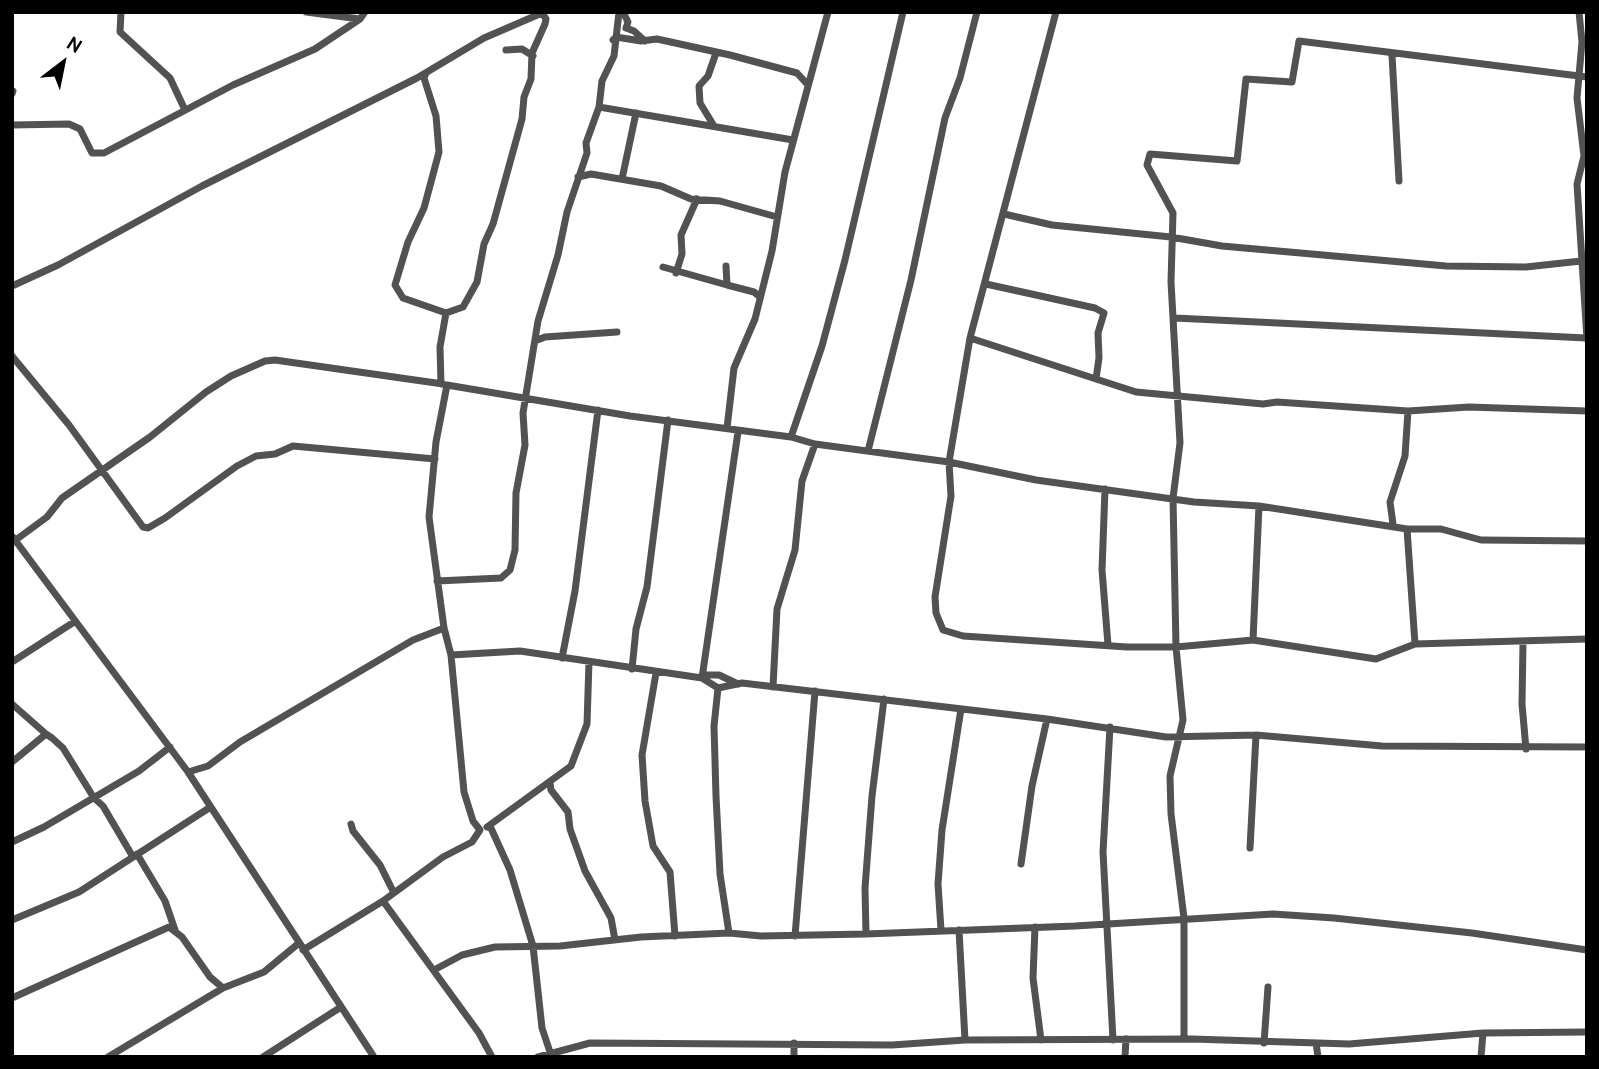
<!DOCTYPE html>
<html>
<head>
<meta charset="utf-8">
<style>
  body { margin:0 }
  #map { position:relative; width:1599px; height:1069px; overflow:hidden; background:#fff; font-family:Cabin,sans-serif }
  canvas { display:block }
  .frame { position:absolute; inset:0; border:14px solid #000; pointer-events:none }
  .north { position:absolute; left:28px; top:28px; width:70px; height:70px; -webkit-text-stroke:5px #fff; paint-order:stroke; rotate:32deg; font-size:19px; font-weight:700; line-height:28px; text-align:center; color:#000 }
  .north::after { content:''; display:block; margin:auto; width:24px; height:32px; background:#000; clip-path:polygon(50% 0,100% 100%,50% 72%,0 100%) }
</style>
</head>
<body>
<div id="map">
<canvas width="1599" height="1069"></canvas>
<div class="frame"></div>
<div class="north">N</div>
</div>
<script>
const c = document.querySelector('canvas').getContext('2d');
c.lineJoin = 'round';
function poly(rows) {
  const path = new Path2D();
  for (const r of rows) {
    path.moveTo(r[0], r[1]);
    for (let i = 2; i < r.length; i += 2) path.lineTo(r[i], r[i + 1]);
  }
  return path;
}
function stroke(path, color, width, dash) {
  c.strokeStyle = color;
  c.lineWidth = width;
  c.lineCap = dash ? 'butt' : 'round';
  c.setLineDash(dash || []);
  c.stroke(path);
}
stroke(poly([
  [121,12,120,32,170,78,185,110],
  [306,12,360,19,365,12],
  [623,12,628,22,626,28,634,31,645,41],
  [1056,12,970,338,949,462,951,496,935,597,936,613,943,630,963,636,1127,647,1176,647,1253,640,1376,659,1415,644,1587,639],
  [1579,12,1582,42,1577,98,1584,156,1577,184,1587,339],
  [613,40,616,37,641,41,657,39,730,55,797,73,808,85],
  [506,50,522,49,533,56],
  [1392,55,1399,181],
  [426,73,424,78,436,116,439,152,424,208,408,242,395,285,403,298,446,313],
  [12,94,13,91],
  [599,107,793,140],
  [12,125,69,124,80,129,92,153,104,153,233,85,315,49,360,19],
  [714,126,700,103,699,86,708,76,716,53],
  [578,177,591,174,661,186,691,199,720,201,777,217],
  [622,179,636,113],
  [1004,214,1052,225,1171,237,1222,246,1446,266,1526,267,1581,261],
  [726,266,727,285,754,292,760,297],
  [663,267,727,285],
  [676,273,682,254,681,235,697,199],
  [986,284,1095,308,1104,313,1098,333,1099,358,1096,379],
  [12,286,58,265,202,186,417,78,484,38,542,13,546,19,545,24,532,53,531,79,524,97,522,119,493,224,484,244,477,282,463,307,446,313,440,347,441,384],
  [1175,318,1586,338],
  [970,338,1136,392,1263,404,1277,402,1408,411,1469,407,1587,411],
  [535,341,545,337,617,332],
  [12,356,69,425,143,527,148,528,165,518,237,466,256,456,275,454,293,446,435,459],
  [727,428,734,368,755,319,772,251,785,172,828,12],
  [791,437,822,346,845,260,903,12],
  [868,451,911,280,945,118,960,78,977,12],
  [1105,489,1102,570,1108,645],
  [1393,524,1390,502,1405,456,1408,411],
  [1407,529,1415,644],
  [12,536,188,772,374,1057],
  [13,542,47,517,62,498,150,437,206,392,231,376,265,361,275,360,443,384],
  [437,581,501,578,510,570,515,550,516,493,525,445,523,413,538,321,558,255,567,212,587,153,586,143,599,107,602,81,614,56,619,12],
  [1253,640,1259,506],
  [1523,643,1522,704,1526,749],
  [451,655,520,651,702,678,718,688,742,683,1047,719,1166,737,1256,735,1382,746,1587,747],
  [562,658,575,591,598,410],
  [12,662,74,622],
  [632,669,636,629,647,587,668,420],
  [656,673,642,755,645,801,653,846,670,872,675,936],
  [703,675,719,675,738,684],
  [702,678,738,432],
  [773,687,777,609,795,550,802,481,815,444],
  [718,688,714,726,716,796,720,874,729,933],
  [12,704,46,734],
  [1110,727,1103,852,1113,1040],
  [12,762,46,734,52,738,63,748,94,798,103,806,133,857],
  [188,772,208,766,240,742,413,640,444,628],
  [550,783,551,790,568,812,570,829,585,871,611,918,615,940],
  [351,824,353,831,380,865,393,891],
  [490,826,510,870,533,946,542,1028,550,1052],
  [487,827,571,766,587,724,589,662],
  [12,842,44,827,139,771,170,747],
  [1250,848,1256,735],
  [137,854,165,901,175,930],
  [1021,864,1032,786,1047,719],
  [383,901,479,1033,492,1057],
  [12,920,79,892,209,808],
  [1035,927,1033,978,1041,1040],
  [941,930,938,884,942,830,961,709],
  [959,930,965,1040],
  [866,934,865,888,872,796,884,699],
  [795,936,815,691],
  [303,950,383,901,443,857,472,842,480,830,473,821,464,792,451,655,444,628,429,517,436,442,447,385,630,416,791,437,815,444,949,462,1036,480,1194,502,1259,506,1407,529,1441,529,1481,540,1587,541],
  [434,970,462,955,495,947,560,946,641,937,729,933,761,936,866,934,1075,926,1273,914,1334,918,1472,933,1587,950],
  [12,998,169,927,182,937,210,977,223,988],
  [1184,1039,1184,918,1171,814,1170,776,1183,720,1176,647,1173,498,1180,443,1171,282,1173,213,1147,165,1150,154,1237,161,1246,79,1292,82,1299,41,1587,77],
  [794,1043,794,1057],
  [1264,1043,1268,987],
  [1316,1043,1318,1057],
  [108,1057,223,988,264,972,299,943],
  [263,1057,341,1007],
  [538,1057,590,1043,892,1045,965,1040,1192,1039,1349,1044,1483,1033,1587,1032],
  [1125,1057,1126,1039],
  [1481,1057,1483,1033]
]), '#525252', 7);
</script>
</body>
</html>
